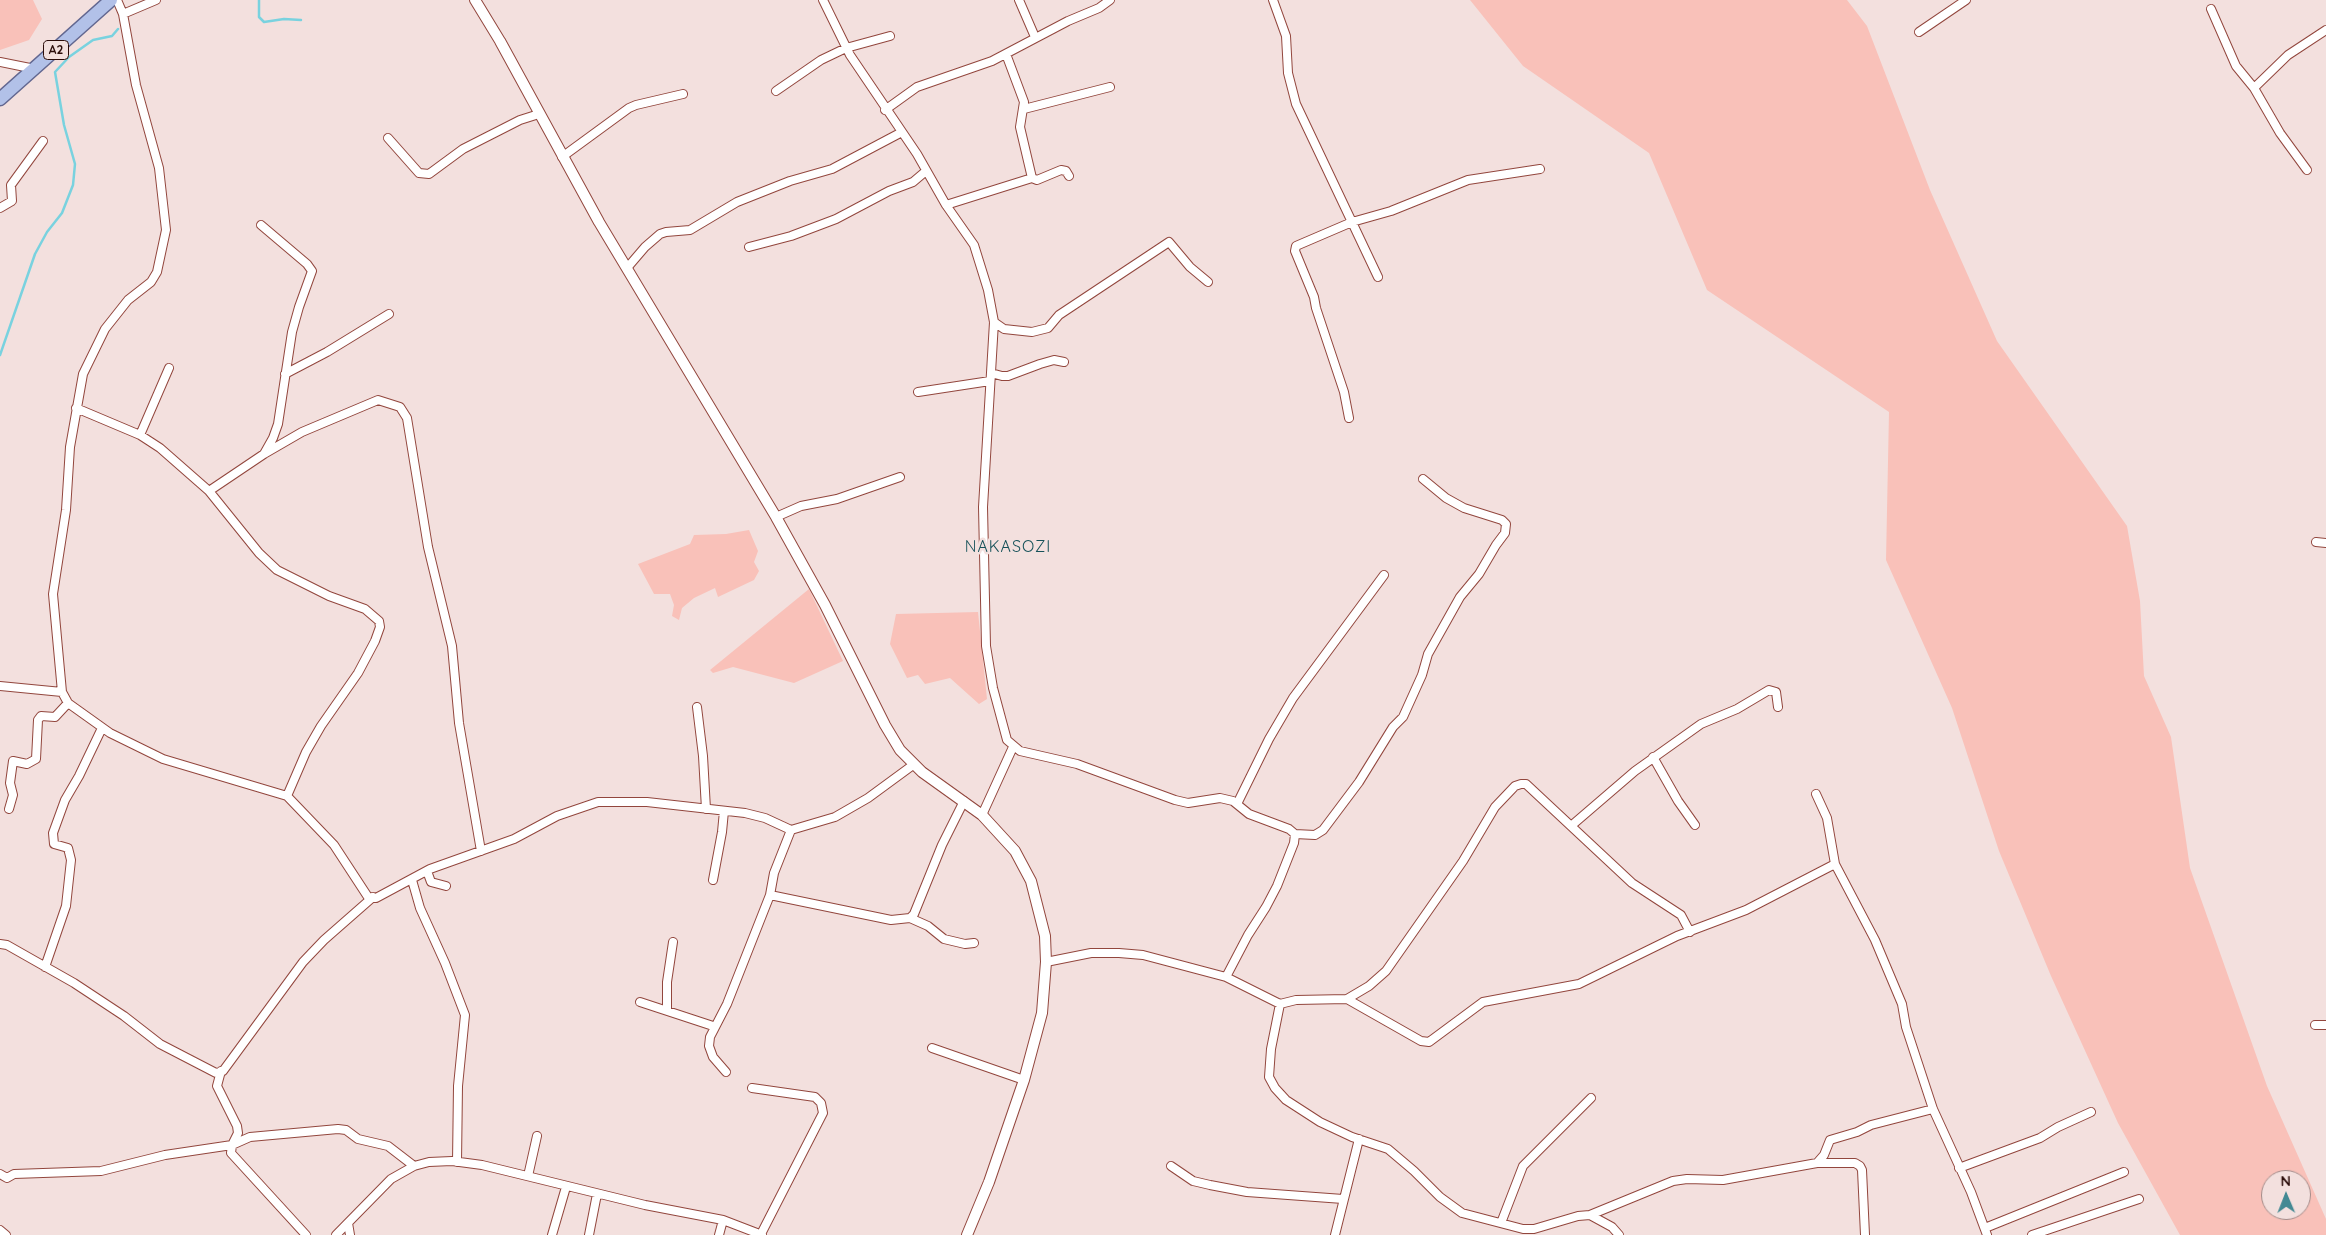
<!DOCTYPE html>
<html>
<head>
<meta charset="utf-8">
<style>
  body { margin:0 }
  #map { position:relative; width:2326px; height:1235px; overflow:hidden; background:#f3e0de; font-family:Quicksand,sans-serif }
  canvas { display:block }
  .north { position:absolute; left:2261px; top:1170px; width:50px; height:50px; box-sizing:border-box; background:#f3e0de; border:1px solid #a38b89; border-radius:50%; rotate:359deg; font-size:14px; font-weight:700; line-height:20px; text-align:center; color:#2b0c09 }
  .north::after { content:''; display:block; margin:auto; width:18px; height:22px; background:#438993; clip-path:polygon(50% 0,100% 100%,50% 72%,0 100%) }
</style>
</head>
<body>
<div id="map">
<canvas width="2326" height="1235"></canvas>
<div class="north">N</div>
</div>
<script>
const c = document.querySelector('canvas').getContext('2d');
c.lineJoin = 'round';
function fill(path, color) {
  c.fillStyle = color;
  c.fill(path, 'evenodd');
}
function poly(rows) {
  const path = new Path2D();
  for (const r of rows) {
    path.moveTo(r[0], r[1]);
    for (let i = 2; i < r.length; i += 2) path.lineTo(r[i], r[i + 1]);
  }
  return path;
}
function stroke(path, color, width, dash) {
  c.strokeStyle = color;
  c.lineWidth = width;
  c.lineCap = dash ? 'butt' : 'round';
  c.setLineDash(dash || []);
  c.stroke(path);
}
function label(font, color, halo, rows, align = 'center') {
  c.font = font + ' Quicksand,sans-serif';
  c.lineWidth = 5;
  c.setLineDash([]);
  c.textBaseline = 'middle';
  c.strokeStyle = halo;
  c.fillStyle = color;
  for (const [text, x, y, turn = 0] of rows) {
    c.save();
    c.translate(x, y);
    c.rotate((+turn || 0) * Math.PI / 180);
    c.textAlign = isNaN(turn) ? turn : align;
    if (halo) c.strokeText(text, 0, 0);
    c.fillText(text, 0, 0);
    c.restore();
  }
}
fill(poly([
  [0,0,33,0,42,19,29,40,0,50],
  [1470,0,1847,0,1867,26,1930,190,1997,341,2127,526,2140,601,2144,676,2171,737,2190,868,2267,1086,2326,1219,2326,1235,2180,1235,2118,1123,2051,976,1999,851,1952,708,1886,560,1889,412,1707,290,1649,153,1523,66],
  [2271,1180,2301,1180,2301,1210,2271,1210],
  [749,530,758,551,754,562,759,571,754,580,718,597,715,588,694,598,682,608,679,620,672,616,674,605,670,594,654,594,638,564,690,544,694,535,726,534],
  [809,589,843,661,794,683,733,667,713,673,710,670],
  [978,612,987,699,979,704,950,678,925,684,918,675,907,678,890,644,896,614]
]), '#f9c1b9');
stroke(poly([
  [259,0,259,17,264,22,284,19,301,20],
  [0,355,35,254,47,232,62,213,73,185,75,164,64,125,55,72,69,57,93,40,112,36,118,29]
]), '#79d2df', 2.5);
const minor = poly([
  [117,0,123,14,136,85,159,168,166,230,157,272,151,282,128,300,105,329,83,374,70,447,66,510,53,594,62,692,68,703,110,733,163,759,287,796,334,845,368,897,376,898,430,869,514,839,557,816,598,802,647,802,745,813,765,818,791,830,835,817,868,798,913,765],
  [823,0,850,55,917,154,946,205,974,245,988,290,994,322,983,507,986,646,993,688,1007,740,1020,751,1077,764,1175,800,1188,803,1220,798,1233,801,1249,814,1289,829,1295,834,1294,843,1277,886,1266,907,1248,935,1226,977],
  [1019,0,1035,37],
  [1273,0,1286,36,1288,73,1296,104,1378,277],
  [2211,9,2236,66,2254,88,2280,133,2307,170],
  [123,14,156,0],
  [1919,32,1966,0],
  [1006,54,1024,102,1020,127,1032,178],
  [0,62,35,69],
  [2254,88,2288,55,2326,30],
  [776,91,821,60,846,48,890,36],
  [1024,109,1110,87],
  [885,110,917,87,992,61,1068,21,1099,8,1110,0],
  [388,138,419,173,429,174,463,149,520,120,539,114],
  [562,157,629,108,636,105,683,94],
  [946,205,1032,178,1037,180,1061,170,1066,171,1069,176],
  [0,208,12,201,11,185,43,141],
  [749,247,791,236,836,219,889,191,913,182,926,171],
  [627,268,645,247,660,234,666,232,690,230,737,202,790,181,832,169,902,132],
  [994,322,1004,329,1032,332,1048,328,1059,315,1169,242,1190,267,1208,282],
  [991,373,1002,376,1008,376,1040,364,1054,360,1064,362],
  [285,374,327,352,389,314],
  [918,392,990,381],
  [76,408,140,435,160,448,209,491,259,553,277,570,329,596,365,609,379,621,380,627,375,641,358,673,321,726,306,752,287,796],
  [1349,418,1344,392,1316,308,1314,297,1295,251,1296,246,1352,222,1391,211,1468,180,1540,169],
  [140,435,169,368],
  [264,454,302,432,378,400,400,407,407,418,428,547,452,646,459,723,481,851],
  [209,491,264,454,273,438,278,424,292,332,299,307,312,271,307,264,261,225],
  [776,517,801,506,837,499,900,477],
  [2316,542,2326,543],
  [0,686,62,692],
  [697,707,703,756,706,809],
  [1653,757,1678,801,1695,825],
  [1816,794,1827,818,1835,864,1875,940,1902,1004,1906,1027,1933,1109,1971,1192,1987,1235],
  [1237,804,1269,739,1293,698,1384,575],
  [9,809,13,795,10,783,13,761,27,764,36,759,38,720,41,716,55,717,68,703],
  [982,815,1013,747],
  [1571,826,1635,771,1701,724,1737,709,1769,690,1776,692,1778,707],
  [1295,834,1315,835,1323,830,1359,782,1393,727,1403,717,1422,675,1428,654,1460,597,1479,574,1496,545,1505,533,1506,524,1502,520,1464,508,1446,498,1423,479],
  [427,871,431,882,446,886],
  [412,880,420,908,445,963,465,1015,458,1086,457,1162],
  [713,880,722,832,724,811],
  [770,895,891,920,910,918,914,914,942,845,964,801],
  [910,918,928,926,944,939,965,944,974,943],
  [0,944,7,945,74,983,124,1016,160,1044,216,1073,223,1071,303,962,324,940,373,897],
  [1046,962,1091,953,1119,953,1143,955,1226,977,1280,1004,1296,1000,1347,999,1369,986,1386,971,1463,861,1495,807,1515,786,1521,784,1526,784,1632,883,1681,915,1690,932],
  [45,967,66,906,71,860,68,848,54,844,53,833,65,800,79,776,102,728],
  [1347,999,1421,1041,1429,1042,1483,1002,1579,984,1677,936,1746,910,1835,864],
  [640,1002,713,1026],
  [1280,1004,1271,1049,1269,1077,1275,1088,1286,1100,1320,1122,1352,1137,1388,1149,1414,1171,1440,1197,1462,1213,1523,1229,1534,1229,1578,1216,1590,1215,1612,1227,1619,1235],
  [667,1010,667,982,673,942],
  [2315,1025,2326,1025],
  [932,1048,1024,1080],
  [221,1071,217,1086,237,1126,238,1133,232,1145,231,1153,306,1235],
  [726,1072,713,1057,709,1046,710,1037,727,1004,770,895,774,873,791,830],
  [752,1088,815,1097,821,1103,823,1113,761,1234],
  [1817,1163,1855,1163,1860,1166,1862,1170,1865,1235],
  [1171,1166,1193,1181,1210,1185,1247,1192,1343,1199],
  [1959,1168,2040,1138,2058,1127,2091,1112],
  [0,1174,7,1178,14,1174,101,1171,165,1155,232,1145,250,1137,338,1129,346,1130,358,1139,388,1146,414,1166],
  [528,1176,537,1136],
  [1590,1215,1673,1181,1687,1179,1723,1180,1817,1163,1824,1155,1830,1140,1857,1132,1871,1125,1933,1109],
  [348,1223,350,1235],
  [1501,1223,1523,1166,1591,1098],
  [1985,1228,2124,1172],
  [0,1230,6,1235],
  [336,1235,391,1179,414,1166,429,1162,452,1161,482,1165,645,1205,723,1220,762,1235],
  [552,1235,566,1187],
  [589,1235,597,1194],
  [719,1235,723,1220],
  [1335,1235,1359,1139],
  [2032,1235,2139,1199]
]);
const tertiary = poly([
  [475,0,500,41,599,222,776,517,825,605,885,725,900,750,922,772,982,815,1015,851,1031,881,1045,936,1046,962,1042,1013,1024,1080,989,1182,967,1235]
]);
const primary = poly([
  [0,99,111,0]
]);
stroke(minor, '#92463d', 10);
stroke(tertiary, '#92463d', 12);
stroke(primary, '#626790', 15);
stroke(minor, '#fff', 8);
stroke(tertiary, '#fff', 10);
stroke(primary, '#b2c1e8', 12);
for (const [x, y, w] of [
  [56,50,25]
]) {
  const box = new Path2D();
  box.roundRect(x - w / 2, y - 9.5, w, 19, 4);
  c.fillStyle = '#f3e0de';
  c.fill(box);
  stroke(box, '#2b0c09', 1);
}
label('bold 12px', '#2b0c09', null, [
  ["A2",56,50]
]);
c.letterSpacing = '1px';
label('16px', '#165159', '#f3e0de', [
  ["NAKASOZI",1008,547]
]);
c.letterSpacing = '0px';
</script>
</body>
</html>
